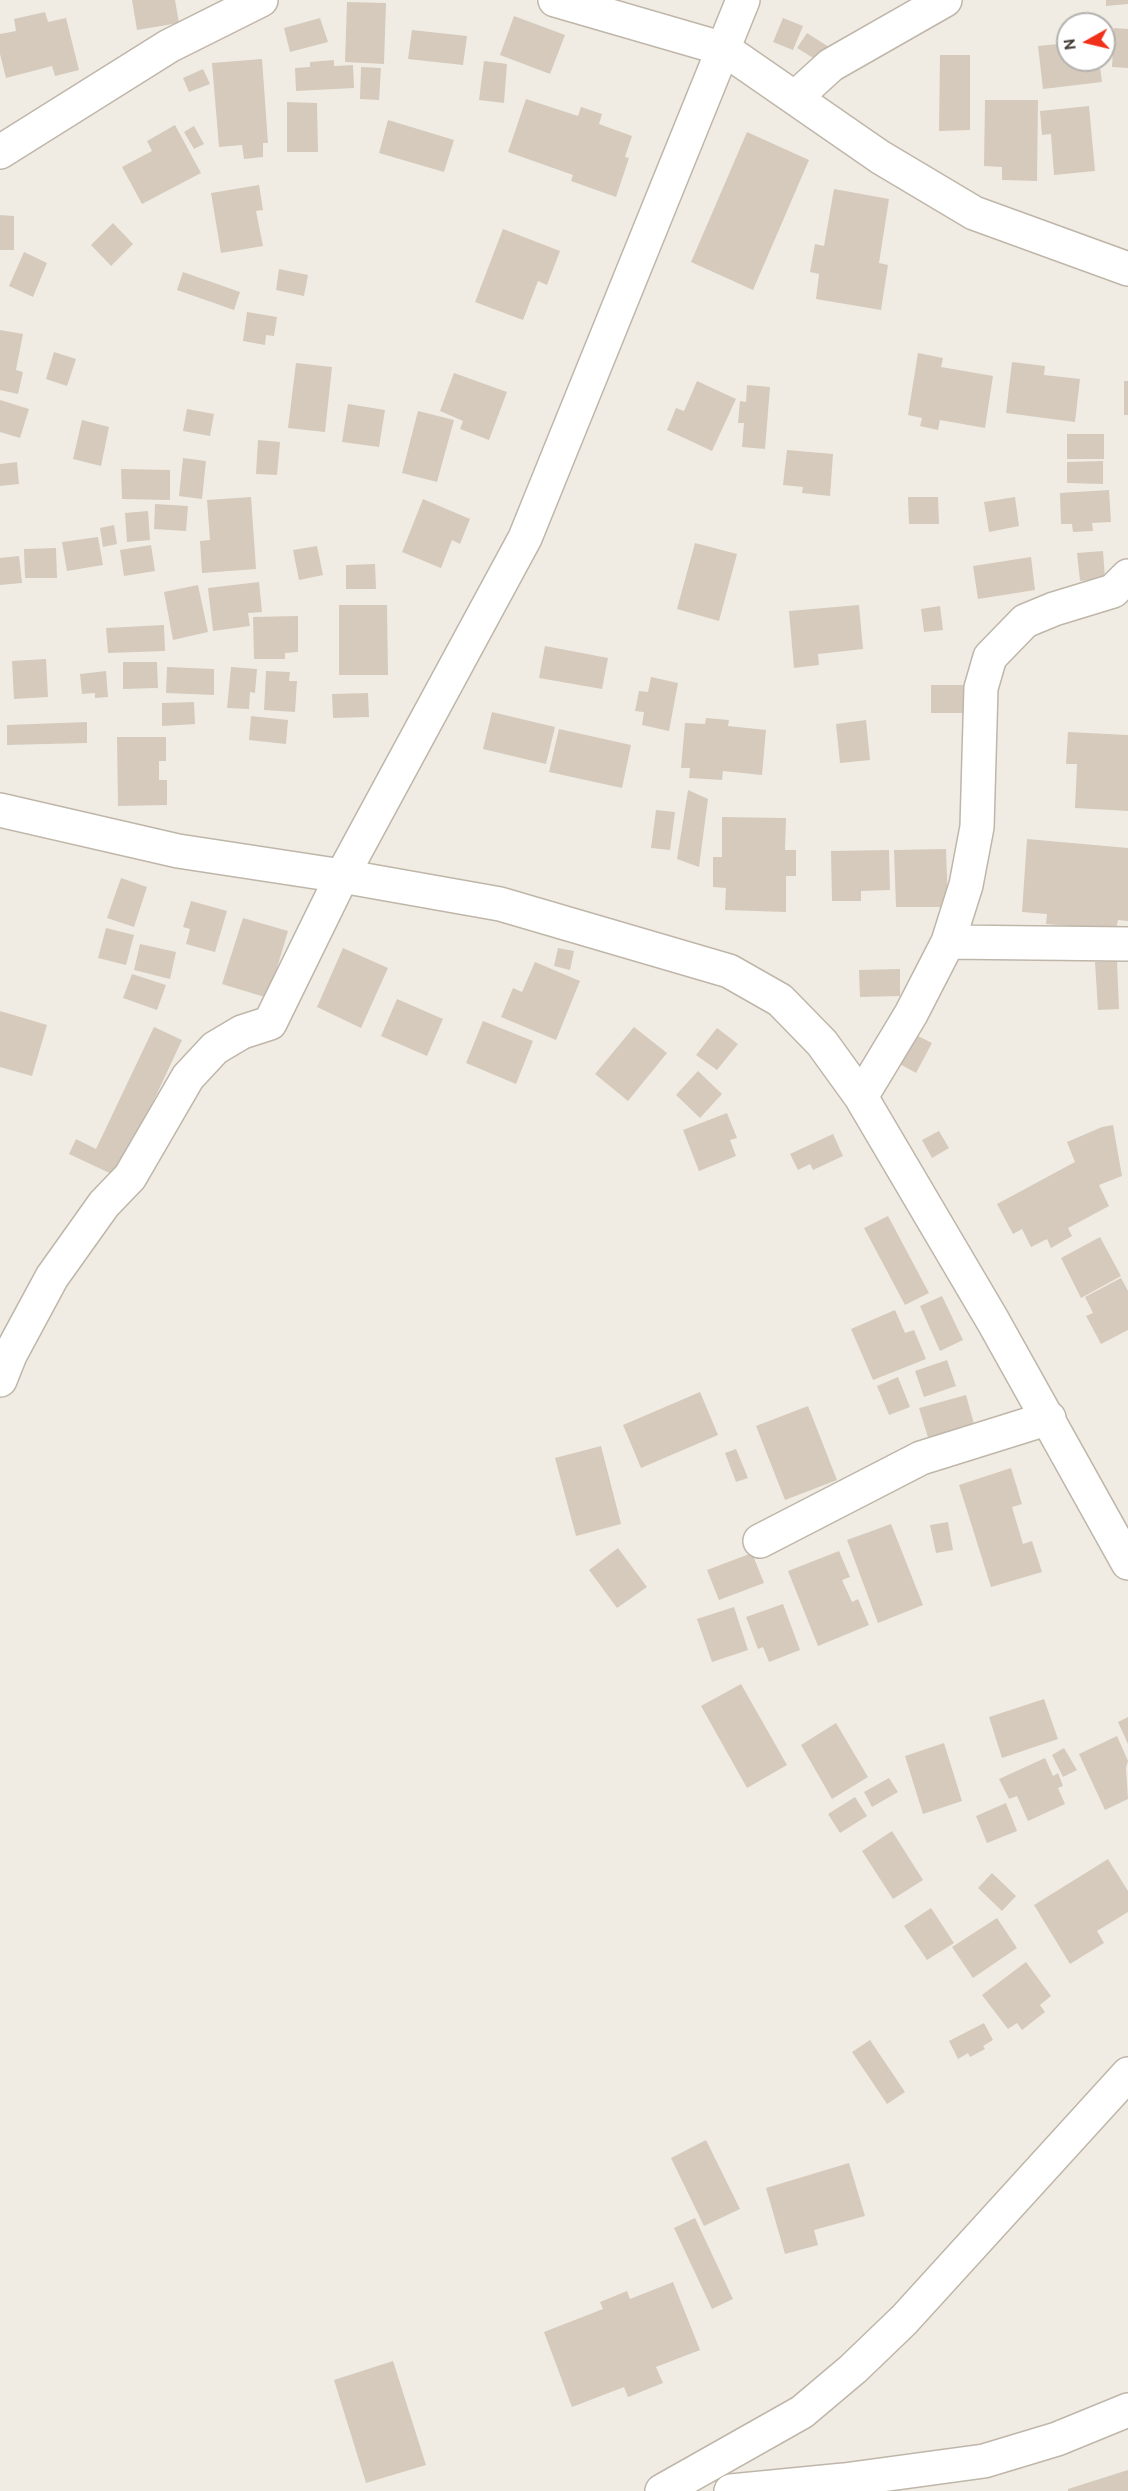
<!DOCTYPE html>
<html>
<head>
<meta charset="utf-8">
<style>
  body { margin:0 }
  #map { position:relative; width:1128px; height:2491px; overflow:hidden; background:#f1ece3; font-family:Cabin,sans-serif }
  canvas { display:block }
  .north { position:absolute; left:1056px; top:12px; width:60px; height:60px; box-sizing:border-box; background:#fff; border:2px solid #b3b1ae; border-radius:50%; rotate:262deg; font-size:16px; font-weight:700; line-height:24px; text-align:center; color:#423c34 }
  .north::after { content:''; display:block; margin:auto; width:21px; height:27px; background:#f13019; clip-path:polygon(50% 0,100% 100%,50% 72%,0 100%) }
</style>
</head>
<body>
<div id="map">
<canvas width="1128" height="2491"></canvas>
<div class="north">N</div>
</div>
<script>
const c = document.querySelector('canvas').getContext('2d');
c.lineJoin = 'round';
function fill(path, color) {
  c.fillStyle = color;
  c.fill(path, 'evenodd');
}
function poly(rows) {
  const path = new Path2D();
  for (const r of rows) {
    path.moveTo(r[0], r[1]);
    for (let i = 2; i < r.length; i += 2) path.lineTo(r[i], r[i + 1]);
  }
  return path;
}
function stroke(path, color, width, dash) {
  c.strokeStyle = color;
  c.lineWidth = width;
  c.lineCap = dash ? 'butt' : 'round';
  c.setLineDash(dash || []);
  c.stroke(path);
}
fill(poly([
  [132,0,175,0,179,23,137,30],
  [1106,0,1128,0,1128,4,1106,6],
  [347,2,386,3,384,64,345,62],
  [45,12,48,22,66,18,79,70,55,76,52,66,6,78,0,54,0,34,16,31,14,19],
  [514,16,565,35,550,74,500,55],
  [320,18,328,42,290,52,284,28],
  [783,18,803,26,793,50,773,42],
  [1114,28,1128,29,1128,68,1112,67],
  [412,30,467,36,463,65,408,59],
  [807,33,832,49,823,64,797,48],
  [1068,43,1068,60,1099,60,1102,82,1043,89,1038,46],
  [940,55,970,55,970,130,939,131],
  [262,59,268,143,263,143,263,157,244,159,242,145,219,147,212,63],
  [334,60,334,66,353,65,354,88,296,91,295,68,310,67,310,62],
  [484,61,507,64,504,103,479,100],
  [361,67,381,68,379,100,360,99],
  [203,69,210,84,189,92,183,78],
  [526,99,578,116,581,107,602,114,599,124,632,136,625,157,629,158,616,197,571,181,573,175,508,152],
  [985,100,1038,100,1037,181,1002,180,1002,167,984,166],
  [287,102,317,103,318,152,287,152],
  [1089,106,1095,171,1054,175,1051,134,1042,135,1040,111],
  [388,120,454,140,444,172,379,153],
  [175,125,201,173,142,204,122,167,152,151,147,141],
  [194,126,204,144,194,149,184,132],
  [747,132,809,160,753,290,691,262],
  [259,185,263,210,256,211,263,246,221,253,211,193],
  [834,189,889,199,879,263,888,265,881,310,816,299,819,274,810,272,815,244,824,246],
  [0,215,14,216,14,250,0,250],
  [113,223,133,244,111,266,91,245],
  [503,229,560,251,547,285,538,281,523,320,475,302],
  [24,252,47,263,33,297,9,286],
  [279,269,308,275,304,296,276,290],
  [183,272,240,292,234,310,177,290],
  [247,312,277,317,274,336,266,335,265,345,243,341],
  [0,330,23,334,16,370,23,372,18,394,0,390],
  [54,352,76,359,67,386,46,379],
  [918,353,943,358,941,367,993,376,985,428,940,420,938,430,920,426,922,418,908,415],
  [1012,362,1045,366,1044,375,1080,379,1075,422,1006,413],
  [296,363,332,367,325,432,288,428],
  [454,373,507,392,489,440,460,429,463,421,440,411],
  [697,381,736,399,712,451,667,430,676,408,684,411],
  [1124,381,1128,381,1128,415,1124,415],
  [747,385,770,387,765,449,742,447,744,423,738,423,740,401,746,402],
  [0,400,29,409,20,438,0,432],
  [348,404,385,410,379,447,342,442],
  [187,409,214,414,210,436,183,431],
  [418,411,454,420,437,482,402,473],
  [82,420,109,427,101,466,73,459],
  [1067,434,1104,434,1104,459,1067,459],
  [258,440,280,442,277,475,256,474],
  [787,450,833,454,830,496,802,493,803,487,783,485],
  [183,458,206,461,202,499,179,496],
  [1103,461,1103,484,1067,483,1067,462],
  [17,462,19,484,0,486,0,464],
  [121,469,170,470,170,500,122,499],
  [1109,490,1111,522,1092,523,1093,531,1073,532,1072,524,1061,524,1060,493],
  [251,497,256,569,202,573,200,541,210,540,207,500],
  [908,497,938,497,939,524,909,524],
  [1015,497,1019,526,989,532,984,502],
  [423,499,470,519,460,544,452,540,441,568,402,552],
  [155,504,188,506,186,531,154,529],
  [148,511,150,540,127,542,125,513],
  [114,525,117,544,103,547,100,528],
  [98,537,103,565,67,571,62,542],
  [695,543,737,554,719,621,677,609],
  [151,545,155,571,124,576,120,550],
  [317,546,323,575,299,580,293,550],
  [56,548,57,578,25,578,24,549],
  [1103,551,1105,579,1080,581,1077,553],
  [19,556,22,583,0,585,0,558],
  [1031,557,1035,590,978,599,973,566],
  [375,564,376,589,346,589,346,565],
  [259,582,262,612,248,613,250,626,213,631,208,588],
  [198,585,208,632,173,640,164,592],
  [339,605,387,605,388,675,339,675],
  [859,605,863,649,818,654,819,665,794,668,789,611],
  [940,606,943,630,924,632,921,609],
  [298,616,298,652,285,653,285,659,254,659,253,617],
  [164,625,165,651,108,653,106,628],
  [545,646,608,658,602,689,539,678],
  [46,659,48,697,14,699,12,661],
  [123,662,157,662,158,688,123,689],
  [167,667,214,669,214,695,166,693],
  [231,667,257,669,255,693,250,692,249,709,227,708],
  [106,671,108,697,95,698,95,693,82,694,80,674],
  [266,671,290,672,289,681,297,681,295,712,264,710],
  [651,677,678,683,669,731,642,725,644,712,635,711,639,691,648,692],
  [931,685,970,685,969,713,931,713],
  [368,693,369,717,333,718,332,694],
  [194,702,195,724,162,726,162,703],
  [492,712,555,727,546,764,483,749],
  [251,716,288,720,286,744,249,740],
  [706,718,729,720,728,726,766,730,762,775,723,771,722,780,689,778,690,768,681,768,685,723,705,724],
  [866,720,870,760,840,763,836,724],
  [87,722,87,743,7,745,7,725],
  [559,729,631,745,622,788,549,772],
  [1068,732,1128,735,1128,811,1075,808,1077,764,1066,764],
  [117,737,166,737,166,761,159,761,159,780,167,780,167,805,118,806],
  [688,790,708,799,699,867,677,859],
  [656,810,675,812,670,850,651,848],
  [722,817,786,818,785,850,796,850,796,876,786,876,786,912,725,910,726,888,713,887,713,857,722,857],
  [1027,839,1128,848,1128,921,1118,920,1116,930,1046,924,1047,914,1022,912],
  [946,849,948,907,896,907,894,850],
  [889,850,890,890,861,891,861,901,832,901,831,851],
  [121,878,147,887,134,927,107,918],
  [191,901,227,911,215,952,186,944,190,929,183,927],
  [243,918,288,931,277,968,283,969,268,998,222,984],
  [106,928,134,935,126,965,98,958],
  [140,944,176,952,170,979,134,970],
  [343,948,388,968,361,1028,317,1007],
  [558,948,574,951,570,970,554,966],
  [1117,961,1119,1009,1098,1010,1095,962],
  [535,962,580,981,556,1040,501,1017,513,988,522,992],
  [900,969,900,996,860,997,859,970],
  [132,974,166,985,157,1010,123,998],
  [397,999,443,1019,427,1056,381,1036],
  [0,1011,47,1025,32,1076,0,1067],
  [483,1021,533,1041,516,1084,466,1063],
  [154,1027,182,1040,118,1177,69,1154,76,1139,96,1149],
  [634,1027,667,1053,628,1101,595,1074],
  [717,1028,738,1044,717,1070,696,1055],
  [914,1034,932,1043,916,1073,898,1063],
  [698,1071,722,1094,700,1118,676,1095],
  [727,1113,737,1138,730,1140,736,1156,699,1171,683,1130],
  [1113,1125,1122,1176,1099,1185,1109,1206,1068,1228,1072,1236,1051,1248,1047,1239,1031,1247,1022,1229,1013,1234,997,1204,1075,1162,1067,1142,1102,1127],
  [939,1131,949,1148,932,1158,922,1140],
  [833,1134,843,1156,813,1170,810,1164,798,1170,790,1154],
  [888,1216,929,1293,905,1305,864,1228],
  [1100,1237,1121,1276,1081,1298,1061,1258],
  [1121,1278,1128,1291,1128,1330,1101,1344,1086,1316,1093,1313,1085,1297],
  [942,1296,963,1340,940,1351,920,1306],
  [895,1310,905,1333,914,1330,926,1359,873,1380,851,1329],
  [947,1360,956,1386,924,1397,915,1371],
  [898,1377,910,1407,889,1415,877,1386],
  [700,1392,718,1435,641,1468,623,1425],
  [966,1395,976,1431,930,1444,919,1408],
  [808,1406,837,1480,785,1500,756,1426],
  [601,1446,621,1524,576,1536,555,1458],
  [736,1449,748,1478,736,1482,725,1453],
  [1011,1468,1022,1504,1012,1507,1023,1544,1032,1541,1042,1572,991,1587,959,1485],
  [948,1522,953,1550,936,1553,930,1525],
  [891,1524,923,1605,878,1623,847,1540],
  [618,1548,647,1587,617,1608,589,1570],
  [839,1551,850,1577,842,1580,852,1602,858,1599,869,1625,818,1646,788,1571],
  [752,1553,764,1583,719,1600,707,1570],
  [783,1604,800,1650,769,1662,763,1647,758,1649,746,1617],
  [734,1607,748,1650,712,1662,697,1619],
  [741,1684,787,1765,747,1788,701,1706],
  [1044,1699,1058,1739,1002,1758,989,1717],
  [1128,1717,1128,1744,1118,1722],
  [836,1723,868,1777,832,1799,801,1745],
  [1117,1736,1128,1761,1126,1768,1128,1799,1105,1810,1079,1754],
  [944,1743,962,1801,923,1814,905,1756],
  [1064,1748,1077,1770,1063,1777,1052,1755],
  [1045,1758,1053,1776,1058,1773,1063,1786,1058,1788,1065,1804,1028,1821,1017,1796,1009,1799,999,1779],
  [889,1778,898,1792,872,1807,864,1792],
  [855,1797,867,1816,840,1833,828,1814],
  [1006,1803,1017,1831,987,1843,976,1816],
  [892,1831,923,1880,893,1899,862,1851],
  [1108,1859,1128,1891,1128,1912,1097,1931,1104,1943,1070,1964,1034,1905],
  [992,1873,1016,1896,1002,1911,978,1888],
  [931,1908,954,1943,927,1960,904,1926],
  [997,1918,1017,1948,973,1978,952,1947],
  [1026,1962,1051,1996,1040,2005,1045,2012,1022,2030,1017,2023,1008,2029,982,1995],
  [984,2023,993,2040,983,2046,985,2049,970,2057,968,2053,958,2059,949,2041],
  [870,2040,905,2092,887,2104,852,2052],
  [706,2140,740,2209,704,2226,671,2158],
  [849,2163,865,2216,814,2230,818,2245,785,2254,766,2188],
  [695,2218,733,2299,712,2309,674,2228],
  [673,2282,700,2350,656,2367,663,2383,628,2397,624,2387,572,2407,544,2332,603,2309,600,2302,627,2291,630,2299],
  [393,2361,426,2465,366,2483,334,2380],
  [1128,2470,1128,2491,1068,2491,1068,2489]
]), '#d5cabc');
const minor = poly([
  [555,0,724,49,880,157,974,213,1128,269],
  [796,97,831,65,945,0],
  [0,152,169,46,261,0],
  [0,810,178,851,342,876,500,904,729,971,780,1000,822,1043,861,1097,993,1321,1128,1563],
  [948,942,1128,944],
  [861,1097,911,1014,948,942,966,885,977,827,981,688,990,657,1025,621,1054,609,1113,591,1128,576],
  [0,1380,10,1355,52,1277,104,1204,130,1177,188,1077,215,1048,242,1032,270,1023,342,876,525,538,743,0],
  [760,1541,921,1458,1049,1418],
  [662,2491,802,2412,853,2369,904,2320,1128,2074],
  [731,2491,844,2480,984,2461,1057,2439,1128,2410]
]);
stroke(minor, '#bfb6a9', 36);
stroke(minor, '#fff', 33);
</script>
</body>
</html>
